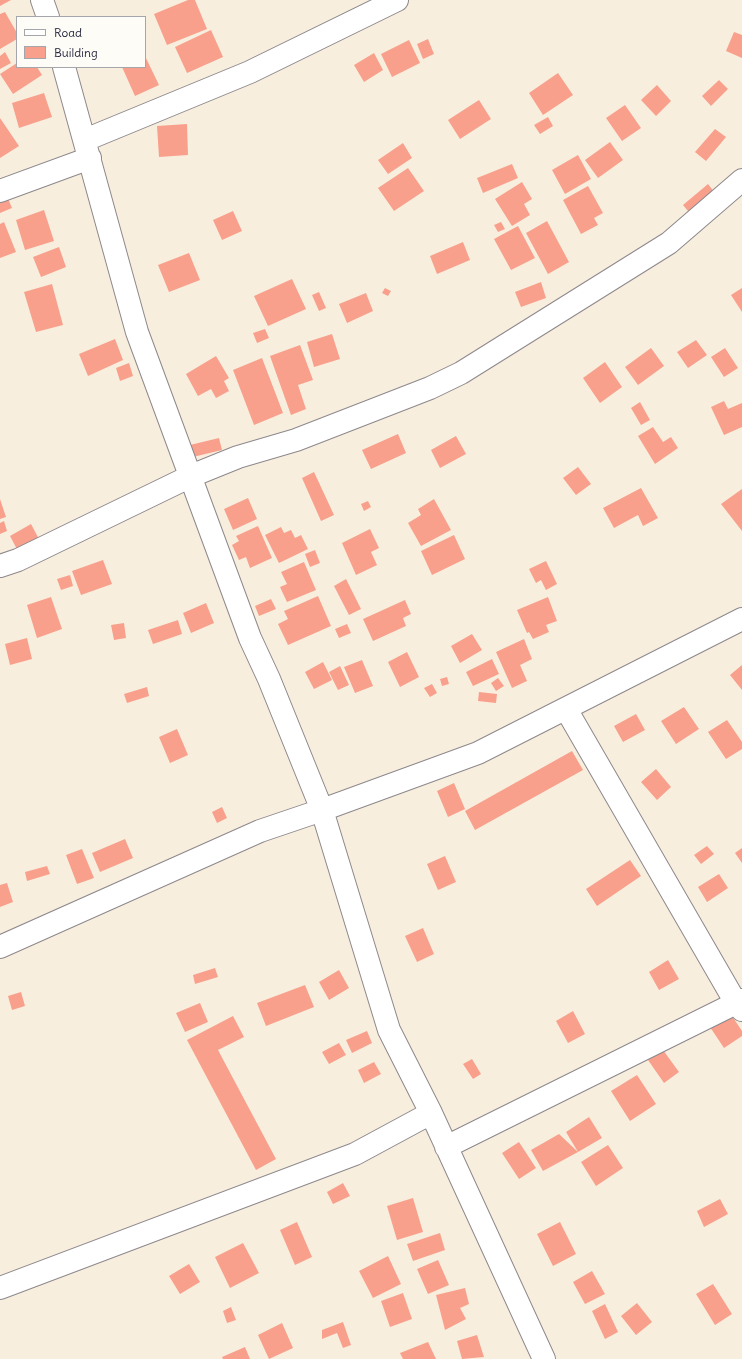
<!DOCTYPE html>
<html>
<head>
<meta charset="utf-8">
<style>
	body { margin:0 }
	#map { position:relative; width:742px; height:1359px; overflow:hidden; background:#f8eede; font-family:Delius,sans-serif }
	canvas { display:block }
	.legend { position:absolute; left:16px; top:16px; width:130px; height:52px; box-sizing:border-box; background:#fdfcf7; border:1px solid #a5a5ac; margin:0; padding:5px 7px; list-style:none; font-size:12px; color:#22223b }
	.legend li { display:flex; align-items:center; gap:8px; height:20px }
	.legend b { width:20px; border:1px solid #a5a5ac }
</style>
</head>
<body>
<div id="map">
<canvas width="742" height="1359"></canvas>
<ul class="legend">
<li><b style="height:5px;background:#fff"></b>Road</li>
<li><b style="height:11px;background:#f8a08c"></b>Building</li>
</ul>
</div>
<script>
const context = document.querySelector('canvas').getContext('2d');
context.lineJoin = 'round';
function paint(path, color) { context.fillStyle = color; context.fill(path, 'evenodd'); }
const toPath = rows => new Path2D(rows.map(r => 'M' + r).join(''));
function trace(path, color, width, dash) { context.strokeStyle = color; context.lineWidth = width; context.lineCap = dash ? 'butt' : 'round'; context.setLineDash(dash || []); context.stroke(path); }
const building = toPath([
	[0,0,11,0,0,6],
	[188,0,195,0,207,29,167,45,154,14],
	[5,12,17,33,17,39,0,49,0,14],
	[211,30,223,57,187,73,175,47],
	[734,32,742,35,742,58,726,51],
	[428,39,434,54,423,59,417,44],
	[409,40,420,63,392,77,381,54],
	[5,52,11,63,0,69,0,56],
	[374,53,383,70,364,82,354,65],
	[145,56,159,85,135,96,122,67,145,67],
	[17,63,17,67,37,67,42,75,13,94,0,74],
	[558,73,573,95,543,115,529,93],
	[719,80,728,89,711,106,702,96],
	[657,85,671,101,656,116,641,100],
	[44,93,52,117,19,128,12,103],
	[479,100,491,119,460,139,448,120],
	[625,105,641,128,622,141,606,118],
	[548,117,553,126,540,134,534,125],
	[0,118,19,146,0,158],
	[187,124,188,155,159,157,157,126],
	[715,129,726,137,706,161,695,152],
	[610,142,623,160,598,178,585,160],
	[403,143,412,158,388,174,378,160],
	[578,155,591,179,565,194,552,170],
	[512,164,518,178,483,193,477,178],
	[408,168,424,191,394,211,378,188],
	[522,182,532,199,524,204,530,215,512,226,495,199],
	[708,184,718,197,693,217,683,205],
	[588,186,603,213,594,218,598,225,581,234,563,200],
	[6,194,12,208,0,213,0,197],
	[44,210,54,241,25,250,16,220],
	[233,211,242,231,222,240,213,220],
	[547,221,569,262,548,274,526,233],
	[4,222,16,252,0,258,0,224],
	[501,222,505,229,498,232,494,225],
	[518,226,535,258,511,270,494,239],
	[463,242,470,260,437,274,430,256],
	[59,247,66,267,41,277,33,257],
	[189,253,200,280,169,292,158,265],
	[292,279,306,309,268,326,254,296],
	[541,282,546,298,521,307,515,292],
	[52,284,63,325,36,332,24,292],
	[385,288,391,291,388,296,382,293],
	[742,288,742,312,731,295],
	[319,292,326,308,319,311,312,295],
	[366,293,373,311,347,323,339,304],
	[265,329,269,338,257,343,253,333],
	[332,334,340,359,314,367,307,342],
	[115,339,123,360,88,376,79,354],
	[696,340,707,355,688,368,677,352],
	[300,345,313,380,298,385,306,409,291,415,270,356],
	[651,348,664,366,638,385,625,367],
	[725,348,738,368,724,377,711,357],
	[216,356,229,378,224,381,229,391,216,398,211,389,198,396,186,374],
	[262,358,283,413,254,425,233,370],
	[605,362,622,387,600,403,583,378],
	[129,363,133,376,120,381,116,368],
	[724,401,728,409,742,403,742,427,724,435,711,407],
	[640,402,650,420,641,425,631,408],
	[653,427,663,442,671,437,678,448,655,464,638,436],
	[398,434,406,453,371,469,362,450],
	[456,436,466,454,440,468,431,450],
	[219,438,222,450,193,457,190,445],
	[578,467,591,484,576,495,563,478],
	[314,472,334,515,321,521,302,478],
	[641,488,658,518,643,526,638,515,614,528,603,508],
	[742,489,742,531,721,504],
	[248,498,257,519,233,530,224,509],
	[0,499,6,517,0,519],
	[434,499,451,530,421,546,408,523,421,515,418,509],
	[368,501,371,507,364,511,361,504],
	[4,521,7,531,0,534,0,523],
	[31,524,40,541,19,553,10,536],
	[258,526,272,558,250,568,246,557,239,560,232,545,239,541,236,536],
	[281,527,284,533,291,530,295,538,301,535,308,549,279,563,265,535],
	[370,529,379,548,371,552,377,565,356,575,342,543],
	[454,535,465,559,432,575,421,551],
	[315,550,320,563,310,567,305,554],
	[103,560,112,584,81,595,72,571],
	[546,561,557,584,546,590,541,580,536,583,529,569],
	[304,562,316,590,287,602,280,587,287,584,281,572],
	[70,575,73,586,61,590,57,579],
	[346,579,361,609,349,615,334,586],
	[318,596,331,626,288,645,278,624,288,619,284,611],
	[51,597,62,629,37,638,27,605],
	[548,597,557,621,546,625,549,632,533,639,529,632,527,633,517,610],
	[271,599,276,609,259,616,255,606],
	[405,600,411,614,403,618,406,626,373,641,363,619],
	[206,603,214,623,191,633,183,613],
	[178,620,182,634,153,644,148,630],
	[124,623,126,638,114,640,111,625],
	[347,624,351,633,339,638,335,629],
	[472,634,482,650,460,663,451,646],
	[27,638,32,659,10,665,5,644],
	[524,639,532,659,520,665,527,681,512,688,496,652],
	[407,652,419,677,400,687,388,662],
	[492,659,499,674,473,686,466,672],
	[362,660,373,686,355,693,344,667],
	[323,662,332,680,314,689,305,672],
	[742,665,742,690,730,675],
	[340,666,349,685,338,690,329,672],
	[447,677,449,684,442,686,440,679],
	[498,678,504,686,496,691,491,683],
	[432,684,437,693,430,697,424,688],
	[147,687,149,696,127,703,124,694],
	[479,692,497,694,496,703,478,701],
	[684,707,699,729,676,744,661,721],
	[636,714,645,730,623,742,614,726],
	[727,720,742,742,742,749,726,759,708,732],
	[177,729,188,755,170,763,159,737],
	[572,751,583,770,475,830,465,811],
	[656,769,671,787,657,800,641,782],
	[454,783,465,809,448,817,437,791],
	[222,807,227,818,217,823,212,812],
	[125,839,133,858,100,872,92,853],
	[707,846,714,854,701,864,694,855],
	[742,848,742,863,735,853],
	[82,849,94,878,77,884,66,855],
	[445,856,456,882,438,890,427,864],
	[630,860,641,876,597,906,586,889],
	[47,866,50,874,27,881,25,872],
	[719,874,728,888,707,902,698,887],
	[7,883,13,902,0,907,0,885],
	[423,928,434,954,417,962,405,936],
	[668,960,679,979,659,990,649,972],
	[215,968,218,977,195,984,193,975],
	[339,970,349,988,329,1000,319,982],
	[305,985,314,1007,266,1026,257,1003],
	[21,992,25,1006,12,1010,8,996],
	[200,1003,208,1022,185,1032,176,1013],
	[573,1011,585,1034,568,1043,556,1021],
	[730,1013,742,1031,742,1036,724,1048,710,1027],
	[233,1016,244,1037,218,1050,276,1159,256,1170,187,1040],
	[367,1031,372,1043,352,1053,346,1040],
	[339,1043,346,1055,329,1064,322,1052],
	[663,1050,679,1072,664,1083,648,1060],
	[472,1059,481,1074,473,1079,463,1064],
	[374,1062,381,1074,364,1083,358,1070],
	[637,1075,656,1104,630,1121,611,1091],
	[589,1117,602,1138,578,1152,543,1171,531,1150,559,1134,578,1152,566,1132],
	[519,1142,536,1168,519,1179,502,1153],
	[608,1145,623,1168,596,1186,581,1162],
	[343,1183,350,1196,333,1204,327,1192],
	[413,1198,423,1232,397,1240,387,1206],
	[720,1199,728,1214,704,1227,697,1211],
	[297,1222,312,1257,295,1265,280,1230],
	[560,1222,576,1254,553,1266,537,1234],
	[440,1233,445,1250,413,1261,407,1244],
	[243,1243,259,1273,230,1288,215,1257],
	[388,1256,401,1284,373,1298,359,1271],
	[438,1260,449,1285,428,1294,417,1269],
	[189,1264,200,1282,180,1294,169,1276],
	[592,1271,605,1294,585,1304,573,1282],
	[713,1284,732,1314,715,1325,696,1294],
	[465,1288,469,1304,460,1308,466,1319,445,1330,436,1295],
	[403,1293,412,1319,390,1327,381,1301],
	[637,1303,652,1322,636,1335,621,1316],
	[605,1304,618,1332,605,1339,592,1311],
	[231,1307,236,1320,227,1323,223,1311],
	[343,1322,351,1345,343,1348,337,1333,322,1339,322,1330],
	[282,1323,293,1348,269,1359,258,1335],
	[477,1335,484,1357,462,1359,457,1341],
	[428,1342,436,1359,403,1359,400,1353],
	[245,1347,250,1359,223,1359,222,1357]
]);
const street = toPath([
	[42,0,48,17],
	[64,67,137,332,250,638,269,679,322,810,389,1030,431,1113,544,1359],
	[85,140,250,72,397,0],
	[0,191,90,158],
	[0,566,18,560,191,476,238,457,296,440,430,388,461,373,669,243,742,180],
	[566,709,736,1003,742,1010],
	[0,947,260,831,322,810,478,753,742,619],
	[446,1147,742,1000],
	[0,1288,355,1154,431,1113]
]);
paint(building, '#f8a08c');
trace(street, '#8d888c', 24);
trace(street, '#fff', 22);
</script>
</body>
</html>
